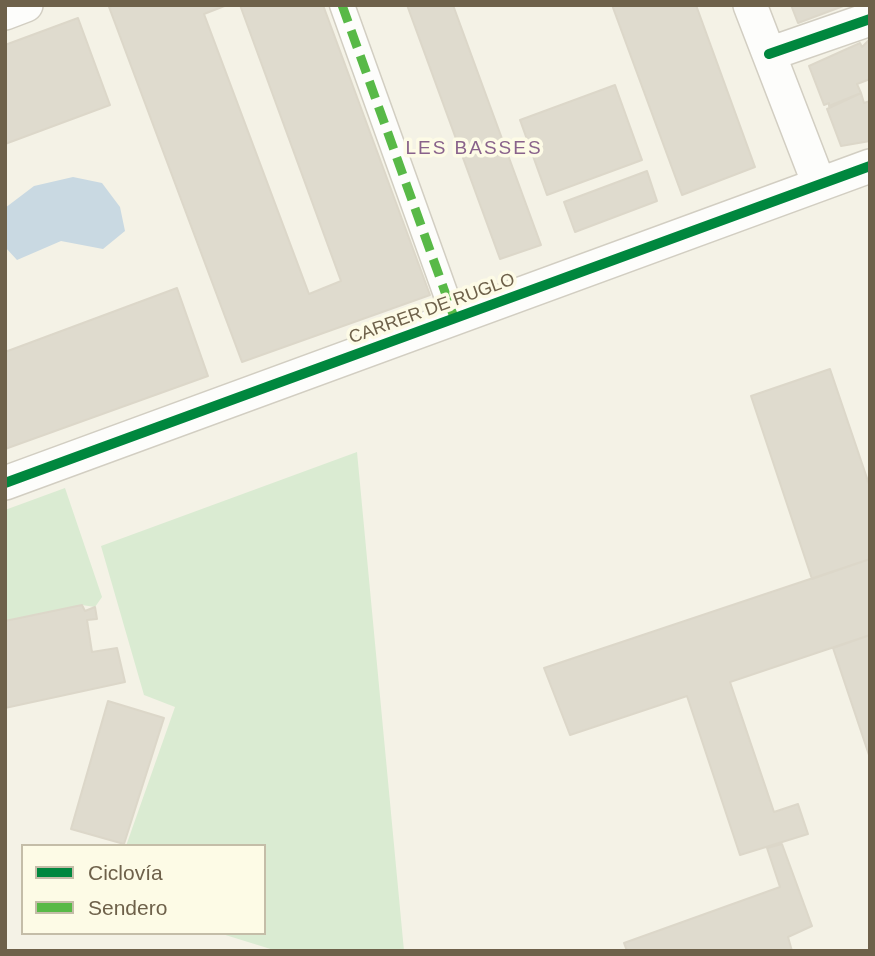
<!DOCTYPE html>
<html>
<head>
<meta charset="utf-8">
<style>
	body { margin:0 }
	#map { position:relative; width:875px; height:956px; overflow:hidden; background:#f4f2e6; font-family:Helvetica,sans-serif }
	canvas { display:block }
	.frame { position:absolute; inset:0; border:7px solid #6e614a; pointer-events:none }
	.legend { position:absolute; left:21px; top:844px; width:245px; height:91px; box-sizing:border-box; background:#fdfbe6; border:2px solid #c4bda8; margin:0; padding:9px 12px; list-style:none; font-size:21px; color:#6e614a }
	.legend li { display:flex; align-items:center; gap:14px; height:35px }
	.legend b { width:35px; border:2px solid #c4bda8 }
</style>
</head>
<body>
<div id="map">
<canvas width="875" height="956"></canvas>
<div class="frame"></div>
<ul class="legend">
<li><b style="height:9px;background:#00873e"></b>Ciclovía</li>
<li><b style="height:9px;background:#58b947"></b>Sendero</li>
</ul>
</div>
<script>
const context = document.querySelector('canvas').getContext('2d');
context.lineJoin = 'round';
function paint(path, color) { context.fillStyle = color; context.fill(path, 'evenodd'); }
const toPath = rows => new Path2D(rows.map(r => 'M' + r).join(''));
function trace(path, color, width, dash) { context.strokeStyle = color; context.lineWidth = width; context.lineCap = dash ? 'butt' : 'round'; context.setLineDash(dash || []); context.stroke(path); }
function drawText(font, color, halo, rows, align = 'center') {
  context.font = font + ' Helvetica,sans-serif'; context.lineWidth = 7; context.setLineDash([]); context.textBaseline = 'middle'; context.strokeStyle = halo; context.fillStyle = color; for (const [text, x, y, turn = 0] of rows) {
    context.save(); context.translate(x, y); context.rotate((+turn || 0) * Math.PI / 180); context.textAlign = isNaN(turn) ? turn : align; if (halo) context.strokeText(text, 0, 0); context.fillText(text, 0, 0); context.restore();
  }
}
const green = toPath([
	[357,452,404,951,277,951,219,933,264,933,264,846,126,846,175,707,144,695,101,546],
	[65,488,102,597,95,607,82,605,5,621,5,510]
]);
const water = toPath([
	[73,177,102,183,120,207,125,231,103,249,61,241,17,260,5,247,5,208,34,186]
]);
const building = toPath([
	[114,5,227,5,204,14,309,294,341,281,240,5,323,5,430,295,242,362,109,7,114,5],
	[407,5,453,5,541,245,500,259,407,5],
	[612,5,696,5,755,167,682,195,612,5],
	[791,5,846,5,798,23,791,5],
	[78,18,110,105,5,144,5,45,78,18],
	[870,39,870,79,857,84,861,93,829,106,829,103,824,105,809,66,860,43,862,47,870,39],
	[615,85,642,160,547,195,520,120,615,85],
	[861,93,864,103,870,101,870,141,841,146,827,109,861,93],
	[647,171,657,201,575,232,564,202,647,171],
	[177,288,208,376,5,449,5,352,177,288],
	[830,369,870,487,870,559,812,579,751,396,830,369],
	[870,559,870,635,730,682,774,812,798,804,808,834,740,855,687,696,570,735,544,668,870,559],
	[82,605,85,611,95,607,97,619,87,620,92,652,117,648,125,682,5,708,5,621,82,605],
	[870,635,870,758,833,648,870,635],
	[108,701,164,718,124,844,71,829,108,701],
	[782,844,812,926,788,937,792,951,627,951,624,943,780,887,767,848,782,844]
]);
const pedestrian = toPath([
	[342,5,455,320]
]);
const minor = toPath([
	[750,5,819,184],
	[5,13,26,5],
	[769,54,870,19],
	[5,483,870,166]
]);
const quiet = toPath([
	[342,5,455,320]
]);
const cycleway = toPath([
	[769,54,870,19],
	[5,483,870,166]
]);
const streetNames = [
	["CARRER DE RUGLO",432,309,-20]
];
const neighbourhoodNames = [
	["LES BASSES",474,149]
];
paint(green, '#daebd2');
paint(water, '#c9d9e2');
paint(building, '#dfdbce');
trace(building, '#dcd7c9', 2);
trace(pedestrian, '#d2cec2', 27);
trace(minor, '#d2cec2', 36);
trace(pedestrian, '#fdfdfb', 24);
trace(minor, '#fdfdfb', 33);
trace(quiet, '#58b947', 9, [18, 9]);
trace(cycleway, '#00873e', 10);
drawText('18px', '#6e614a', '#fdfbe6', streetNames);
context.letterSpacing = '2px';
drawText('19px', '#89628b', '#fdfbe6', neighbourhoodNames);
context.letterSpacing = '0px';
</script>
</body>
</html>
